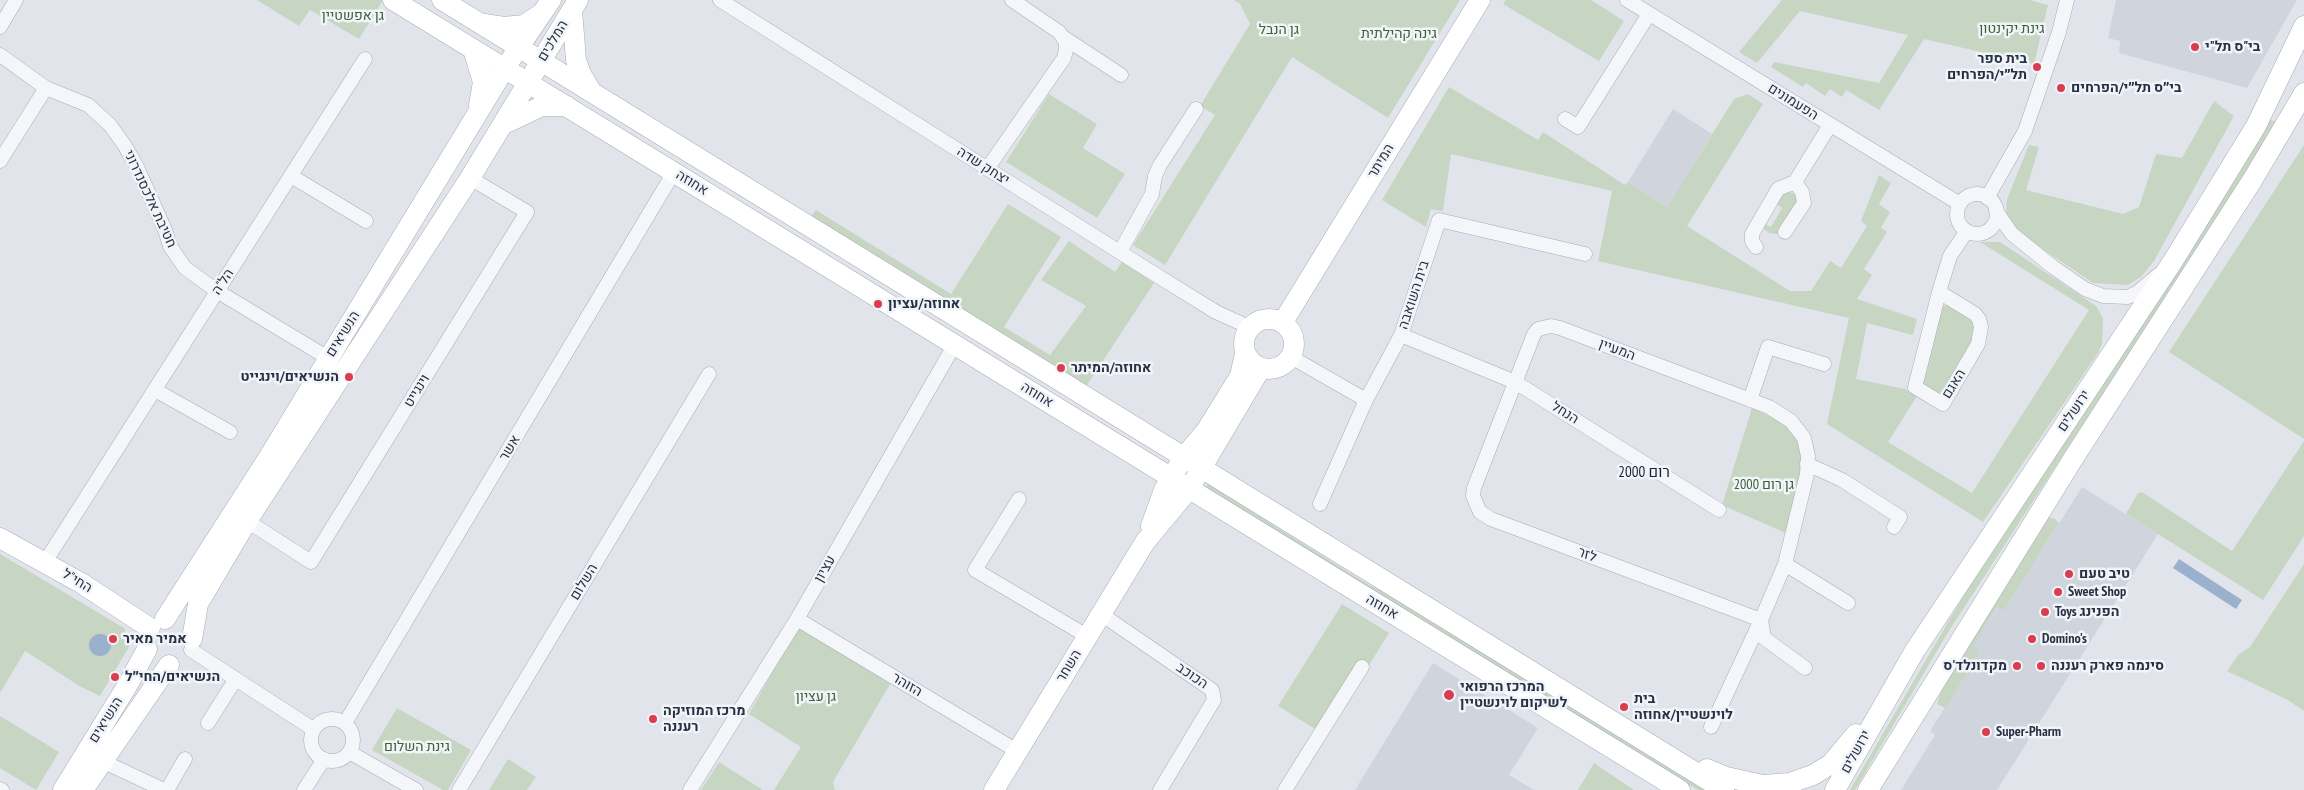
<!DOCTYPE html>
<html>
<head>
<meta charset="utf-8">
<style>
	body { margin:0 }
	canvas { display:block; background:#e1e5eb }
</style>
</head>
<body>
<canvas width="2304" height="790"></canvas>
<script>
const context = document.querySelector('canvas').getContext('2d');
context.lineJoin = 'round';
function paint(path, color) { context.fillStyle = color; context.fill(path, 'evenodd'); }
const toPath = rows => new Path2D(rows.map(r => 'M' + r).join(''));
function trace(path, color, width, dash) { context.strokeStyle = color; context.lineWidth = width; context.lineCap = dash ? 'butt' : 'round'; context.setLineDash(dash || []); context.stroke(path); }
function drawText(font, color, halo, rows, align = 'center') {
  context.font = font + ' "PT Sans Narrow",Heebo,sans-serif'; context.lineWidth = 5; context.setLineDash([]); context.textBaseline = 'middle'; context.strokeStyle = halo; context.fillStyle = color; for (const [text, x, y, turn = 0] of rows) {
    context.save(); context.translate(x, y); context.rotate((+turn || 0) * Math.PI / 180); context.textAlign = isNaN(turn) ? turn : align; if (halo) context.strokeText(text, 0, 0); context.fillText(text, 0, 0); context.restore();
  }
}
const built = toPath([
	[2116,0,2297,0,2247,88,2119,53,2120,41,2108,38],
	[1673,109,1712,134,1667,207,1628,182],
	[2082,487,2158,534,1997,790,1901,790,1935,735,1930,731,1980,652,1972,647,1998,607,2004,611],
	[1433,663,1538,728,1509,775,1534,790,1355,790]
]);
const green = toPath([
	[257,0,383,0,359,39,310,10,299,26],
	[1234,0,1460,0,1388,118,1292,57,1165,265,1133,245,1215,115,1200,106,1250,24,1240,4],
	[1506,0,1591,0,1624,21,1599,61,1503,4],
	[1782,0,2030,0,2048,5,2034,64,1924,39,1879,110,1846,90,1842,97,1830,89,1825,96,1806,83,1803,87,1771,67,1774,62,1879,83,1908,35,1800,11,1757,63,1739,52],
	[1449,87,1538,140,1543,132,1625,185,1628,182,1667,207,1734,99,1748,94,1763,104,1687,226,1790,291,1811,291,1830,261,1841,268,1867,226,1861,221,1879,175,1891,183,1879,204,1890,212,1881,228,1887,232,1864,269,1872,275,1857,299,1917,319,1913,335,1867,323,1856,379,1905,389,1917,396,1888,442,1972,493,2089,310,1980,242,2000,242,2096,306,2103,318,2102,344,2098,353,1983,522,1827,424,1849,318,1598,261,1612,191,1451,154,1443,211,1431,209,1426,227,1382,200],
	[1049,94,1097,124,1083,148,1125,174,1097,218,1006,162],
	[2214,101,2234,116,2154,261,2141,277,2128,285,2093,283,2017,232,2008,223,2006,214,2007,199,2029,145,2039,147,2026,190,2123,214,2139,207,2156,154,2182,158],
	[2269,119,2278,123,1947,634,1855,790,1850,790,1975,576],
	[2304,145,2304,439,2169,352],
	[1786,191,1795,194,1798,200,1780,231,1777,234,1769,233,1762,227,1763,223,1771,227,1782,208,1776,203],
	[1008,204,1061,237,1004,327,1050,355,1086,306,1041,280,1069,241,1115,272,1122,262,1154,283,1085,388,811,217,816,210,951,294],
	[1943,306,1948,306,1971,320,1975,326,1976,338,1944,391,1940,393,1933,392,1923,385,1923,374,1940,308],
	[1752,408,1786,424,1801,441,1802,474,1788,534,1722,505],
	[2304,441,2304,536,2263,600,2126,514,2138,493,2142,492,2232,551],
	[1208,484,1369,585,1413,605,1715,790,1698,790,1531,690,1204,490],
	[2049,517,2055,519,2059,523,2004,611,1997,607,1973,647,1980,652,1945,708,1937,704,1943,684,1957,653],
	[0,554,124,628,130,645,100,696,81,687,25,651,0,693],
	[2304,564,2304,711,2288,700,2227,671,2239,654,2250,647],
	[1342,604,1389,633,1325,735,1278,706],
	[798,626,890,684,833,782,835,790,774,790,801,747,749,714],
	[397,708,471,750,448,790,443,790,372,750],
	[0,716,59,752,36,790,0,768],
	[508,759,536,777,527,790,489,790],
	[719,762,763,790,701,790],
	[1594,763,1634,790,1578,790]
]);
const water = toPath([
	[2179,559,2242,600,2236,609,2173,568],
	'89 645a11 11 0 1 1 22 0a11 11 0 1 1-22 0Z'
]);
const street = toPath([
	[720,0,1145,268,1216,312,1249,327],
	[1627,0,1960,204],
	[0,27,16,0],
	[1063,37,1121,75],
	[0,55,46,88,88,105,110,125,125,146,137,167,165,230,170,246,185,268,217,291,328,358],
	[1565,119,1578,127,1649,14],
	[0,161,46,88],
	[987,169,1064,58,1066,50,1066,42,1059,32,1012,0],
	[291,176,366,221],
	'1957 214a20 20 0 1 1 40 0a20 20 0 1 1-40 0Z',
	[1987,198,2025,131,2059,32,2067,0],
	[1996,211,2012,234,2053,267,2085,289,2103,296,2128,297,2138,292,2158,275],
	[1785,232,1804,203,1802,192,1795,182],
	[1756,247,1752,241,1752,234,1778,189,1795,182,1830,125],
	[1120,252,1152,194,1155,176,1160,165,1196,109],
	[1939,292,1975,314,1979,319,1981,327,1978,344,1943,404,1915,387,1930,328,1939,292,1950,256,1967,231],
	[1401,335,1515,382,1719,510],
	[1291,357,1366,400],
	[155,390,230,432],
	[1750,400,1768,347,1824,364],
	[1807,464,1842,480,1900,517,1894,527],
	[1019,499,975,570,1087,636],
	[1320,504,1366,400,1401,335,1439,220,1585,254],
	[247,521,311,562,527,212,470,178],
	[45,562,365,59],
	[1785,564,1848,603],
	[1101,614,1212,690,1214,700,1160,790],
	[797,619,1017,751],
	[1761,620,1764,638,1805,668],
	[191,650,313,729],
	'311 740a21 21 0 1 1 42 0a21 21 0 1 1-42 0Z',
	[208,723,235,680],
	[345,723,674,172],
	[1711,727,1761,620,1785,564,1807,474,1808,456,1804,438,1791,421,1769,407,1560,328,1551,326,1538,329,1534,334,1474,488,1473,496,1480,512,1491,519,1761,620],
	[349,752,416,790],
	[102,761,164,790],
	[0,789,2,790],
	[167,790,185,759],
	[304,790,324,759],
	[459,790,709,374],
	[690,790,797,619,955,344],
	[1285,790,1362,667]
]);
const secondary = toPath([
	[393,0,1680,790],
	[442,0,1724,790],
	[572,10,576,60,581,74,591,91],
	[484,24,504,27,524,25,541,14],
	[473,49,483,82,479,105],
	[502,125,542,106,567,106],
	'1244 344a25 25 0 1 1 50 0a25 25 0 1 1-50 0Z',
	[1283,322,1480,0],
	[1151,526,1164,490,1184,457,1206,431,1240,376,1245,354],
	[0,538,81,583,150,628],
	[165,619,267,460,505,68,551,0],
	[192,639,198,604,247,521,470,178,578,0],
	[1707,769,1726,777,1763,785,1790,783,1813,775,1831,764,1856,734],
	[63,790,127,686,147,649],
	[83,790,169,665],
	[994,790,1145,542,1189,489,1261,368],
	[1835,790,1914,652,2173,261,2256,126,2304,26],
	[1868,790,2073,459,2253,179,2304,93]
]);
const markers = [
	[2195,47,5,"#d93d4f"],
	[2037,67,5,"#d93d4f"],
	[2061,88,5,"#d93d4f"],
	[878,304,5,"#d93d4f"],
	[1061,368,5,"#d93d4f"],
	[349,377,5,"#d93d4f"],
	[2069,574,5,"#d93d4f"],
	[2058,592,5,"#d93d4f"],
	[2045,612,5,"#d93d4f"],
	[113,639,5,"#d93d4f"],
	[2032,639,5,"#d93d4f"],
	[2017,666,5,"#d93d4f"],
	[2041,666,5,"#d93d4f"],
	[115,677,5,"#d93d4f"],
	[1449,695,6,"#d93d4f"],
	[1624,707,5,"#d93d4f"],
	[653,719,5,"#d93d4f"],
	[1986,732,5,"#d93d4f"]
];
const parkNames = [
	["גן אפשטיין",353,16],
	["גינת יקינטון",2012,29],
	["גן הנבל",1279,30],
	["גינה קהילתית",1399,34],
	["גן רום 2000",1764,485],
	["גן עציון",816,697],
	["גינת השלום",417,747]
];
const streetNames = [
	["המלכים",553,41,-59],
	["הפעמונים",1793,102,32],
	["המיתר",1381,161,-59],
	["יצחק שדה",983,166,32],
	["אחוזה",692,183,32],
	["חטיבת אלכסנדרוני",150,199,65],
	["הל\"ה",223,282,-57],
	["בית השואבה",1414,295,-72],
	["הנשיאים",343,334,-58],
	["המעיין",1617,350,21],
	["האגם",1954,384,-58],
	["וינגייט",417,391,-58],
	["אחוזה",1037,395,32],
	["ירושלים",2074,411,-56],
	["הנחל",1565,413,32],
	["אשר",510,448,-59],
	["לזר",1587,555,21],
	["עציון",825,569,-60],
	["החי\"ל",77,581,31],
	["השלום",584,582,-59],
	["אחוזה",1382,607,31],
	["השחר",1069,666,-59],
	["הכוכב",1192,676,34],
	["הזוהר",907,685,31],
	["הנשיאים",106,720,-58],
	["ירושלים",1856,752,-61]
];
const poiNames = [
	["בי\"ס תל\"י",2205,47],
	["בית ספר",2027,59,"right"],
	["תל״י/הפרחים",2027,75,"right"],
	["בי״ס תל״י/הפרחים",2071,88],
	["אחוזה/עציון",888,304],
	["אחוזה/המיתר",1071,368],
	["הנשיאים/וינגייט",339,377,"right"],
	["טיב טעם",2079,574],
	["Sweet Shop",2068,592],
	["Toys הפנינג",2055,612],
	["אמיר מאיר",123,639],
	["Domino's",2042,639],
	["מקדונלד'ס",2007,666,"right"],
	["סינמה פארק רעננה",2051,666],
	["הנשיאים/החי״ל",125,677],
	["המרכז הרפואי",1460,687],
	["לשיקום לוינשטיין",1460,703],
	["בית",1634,699],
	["לוינשטיין/אחוזה",1634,715],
	["מרכז המוזיקה",663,711],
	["רעננה",663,727],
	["Super-Pharm",1996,732]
];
const neighbourhoodNames = [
	["רום 2000",1644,473]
];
paint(built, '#cfd4dd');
paint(green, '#c6d6c2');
paint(water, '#9ab1ce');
trace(street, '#a6abb6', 15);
trace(secondary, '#a6abb6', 21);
trace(street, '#f4f6f9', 14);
trace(secondary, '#fff', 20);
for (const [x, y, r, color] of markers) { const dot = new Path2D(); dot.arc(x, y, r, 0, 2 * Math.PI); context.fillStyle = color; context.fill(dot); trace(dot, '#f1f4f8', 2); }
drawText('14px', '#3b6134', '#f1f4f8', parkNames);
drawText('14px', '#283144', '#f1f4f8', streetNames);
drawText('bold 14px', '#283144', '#f1f4f8', poiNames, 'left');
drawText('15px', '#1a2235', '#f1f4f8', neighbourhoodNames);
</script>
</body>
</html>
